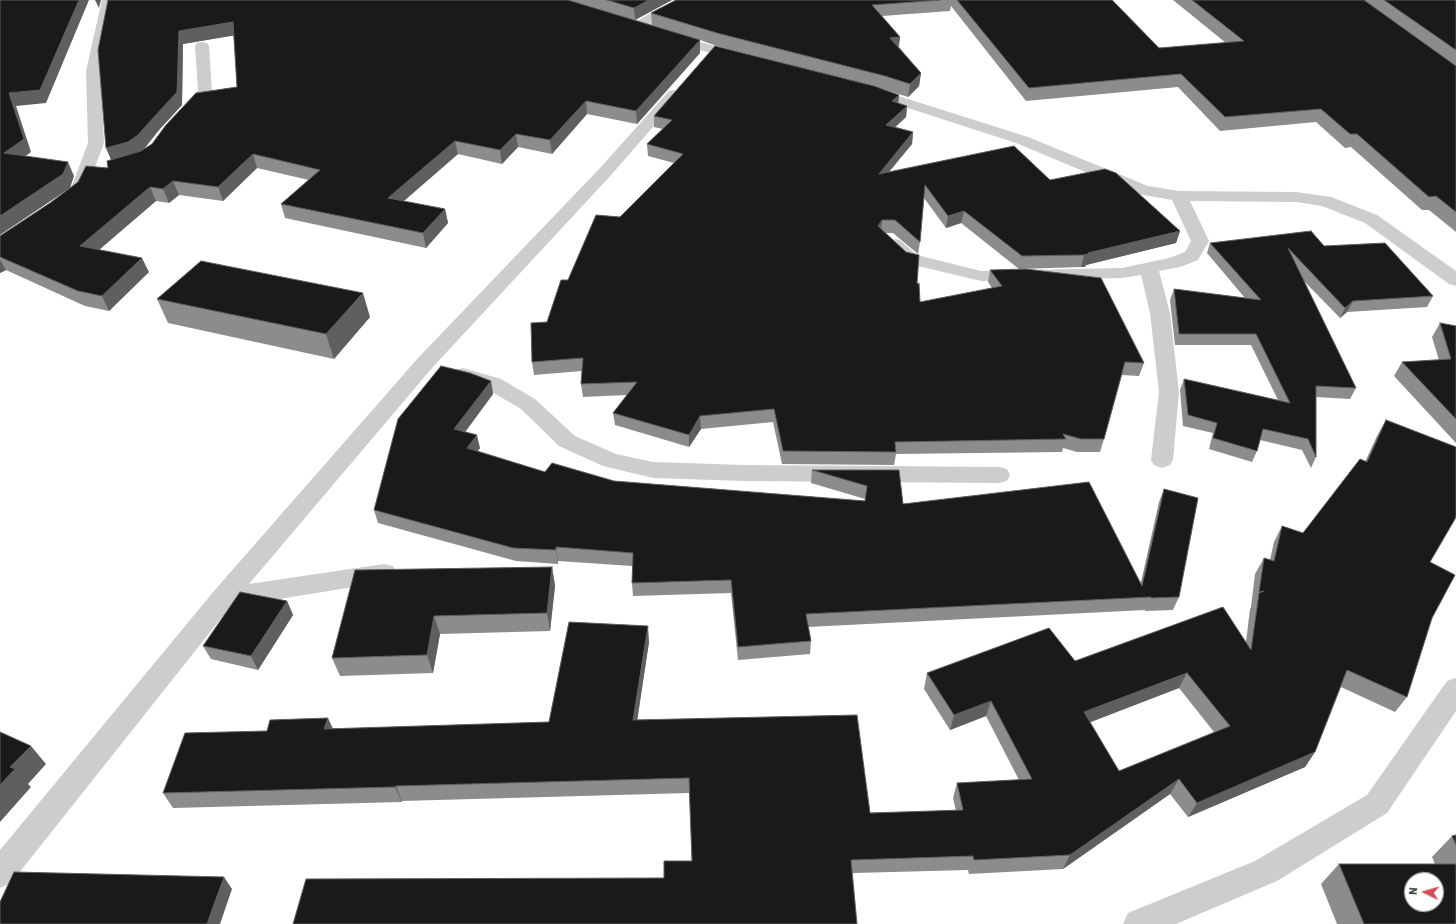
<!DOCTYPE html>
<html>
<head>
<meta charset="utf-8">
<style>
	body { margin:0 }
	#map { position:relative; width:1456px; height:924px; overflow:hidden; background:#fff; font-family:Barlow,sans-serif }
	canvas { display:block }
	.north { position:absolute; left:1404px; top:872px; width:40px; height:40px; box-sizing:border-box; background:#fff; border:1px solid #adadad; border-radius:50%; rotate:275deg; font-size:11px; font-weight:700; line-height:16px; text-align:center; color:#333 }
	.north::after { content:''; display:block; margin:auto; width:14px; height:18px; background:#d14e55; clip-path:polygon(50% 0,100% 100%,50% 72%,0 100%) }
</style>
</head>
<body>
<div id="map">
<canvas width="1456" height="924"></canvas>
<div class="north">N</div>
</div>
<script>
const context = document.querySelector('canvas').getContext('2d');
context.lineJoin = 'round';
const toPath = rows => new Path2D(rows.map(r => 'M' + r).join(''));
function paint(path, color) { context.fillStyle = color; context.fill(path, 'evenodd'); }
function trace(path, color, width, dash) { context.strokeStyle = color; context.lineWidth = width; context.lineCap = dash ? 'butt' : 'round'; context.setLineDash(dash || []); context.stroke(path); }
const minor = toPath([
	[102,0,114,0,100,71,104,143,86,191,81,197,75,198,69,197,67,193,71,188,88,143,86,71,102,0],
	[675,0,691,0,690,3,641,30,631,30,629,27,631,24,675,0],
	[671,34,745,54,747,57,745,60,740,61,666,41,664,38,666,35,671,34],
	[202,42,207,43,209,46,212,92,191,116,186,118,181,116,178,113,198,91,195,46,197,43,202,42],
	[870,87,1028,137,1148,186,1179,191,1296,192,1331,197,1377,215,1456,271,1456,286,1449,284,1365,223,1322,206,1296,202,1190,201,1209,241,1198,260,1180,267,1159,271,1170,313,1179,392,1173,460,1170,465,1162,468,1154,465,1151,460,1159,392,1150,313,1141,275,1122,278,981,281,905,263,885,244,888,240,894,239,900,240,917,255,981,271,1122,268,1169,258,1185,252,1191,241,1172,200,1138,194,1016,143,865,94,863,91,865,88,870,87],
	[674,90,679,91,681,94,679,97,612,174,432,368,249,584,384,564,393,566,396,573,393,580,384,582,230,607,11,883,0,888,0,850,214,591,418,358,600,168,669,91,674,90],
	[463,368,501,379,535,399,575,436,616,454,653,462,744,465,999,467,1007,469,1010,475,1007,481,999,483,744,481,653,478,603,466,559,446,521,409,487,389,456,380,453,375,456,370,463,368],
	[1456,678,1456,711,1387,813,1277,881,1176,924,1123,924,1128,913,1255,861,1367,795,1447,681,1456,678]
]);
const wall = toPath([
	[108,0,672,0,635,20,652,25,651,13,676,0,1112,0,1159,48,1226,43,1173,0,1456,0,1456,232,1429,210,1422,210,1351,147,1345,148,1316,122,1220,131,1178,87,1026,101,951,6,950,11,882,16,900,37,899,47,921,73,919,86,908,97,883,89,717,46,700,40,700,53,637,124,587,114,552,154,518,147,502,164,458,154,404,201,445,209,448,223,426,248,285,218,281,204,309,180,257,168,223,201,179,195,169,203,156,201,99,250,149,272,109,311,85,306,6,270,0,273,0,236,108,168,111,159,106,148],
	[234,35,237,87,144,149,159,130,182,105,183,44],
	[899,95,898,103,907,106,906,117,895,127,913,132,912,144,889,172,1050,180,1180,231,1176,243,1086,265,1085,267,1081,267,1019,269,961,223,946,228,924,198,920,242,918,254,893,233,885,233,917,284,920,302,992,288,988,282,990,270,1144,363,1139,376,1122,375,1104,439,1100,452,1077,452,1063,448,1062,452,896,454,894,465,782,464,773,422,701,429,689,447,615,425,613,413,627,395,583,397,581,384,582,371,534,375,532,362,547,322,568,280,620,217,674,163,648,156,647,144,663,129,654,127,654,116],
	[1210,243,1324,246,1433,296,1427,307,1347,312,1340,318,1303,280,1356,388,1350,399,1316,397,1316,457,1311,468,1302,450,1260,440,1257,451,1252,462,1209,449,1213,433,1183,426,1180,390,1184,379,1278,400,1251,345,1175,345,1170,300,1174,289,1245,298,1207,253],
	[157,299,370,317,334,359,168,323],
	[1440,323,1456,326,1456,443,1394,376,1402,362,1439,360,1432,337],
	[491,381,493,394,465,432,480,448,478,451,545,472,614,481,865,501,865,499,811,483,812,470,899,470,903,504,1141,582,1159,502,1164,489,1179,597,1173,610,1145,611,1145,610,808,627,811,641,810,654,738,660,731,593,633,596,632,583,632,566,558,561,558,564,516,561,378,523,374,510],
	[1386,420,1430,562,1432,618,1407,697,1395,712,1341,687,1315,752,1305,767,1188,817,1170,794,1063,869,969,874,968,870,664,878,692,861,689,793,402,801,402,802,173,808,163,793,333,729,549,722,649,642,637,720,870,813,956,811,953,798,957,783,1019,780,986,716,950,730,924,689,927,673,1075,661,1246,642,1250,609,1251,607,1255,574,1264,558,1270,560,1274,542,1282,526,1303,533,1365,462,1377,436],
	[1179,688,1214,732,1119,771,1090,722],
	[552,567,555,586,550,631,440,634,433,673,340,676,332,658],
	[287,601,293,615,258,670,211,659,203,646],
	[1456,835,1456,924,1337,924,1321,884,1339,864,1435,864,1432,857,1452,836]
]);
const shadedWall = toPath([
	[79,0,89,0,46,103,16,106,31,152,11,167,4,153,9,93],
	[95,0,101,0,99,8],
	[649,0,672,0,635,20,634,8],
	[233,22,237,35,183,44,182,105,159,130,144,149,133,156,112,162,106,148,179,31],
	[900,37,898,49,890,38],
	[700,40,700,53,637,124,636,111],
	[921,73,919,86,908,97,910,84],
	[899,95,898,106,892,101],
	[586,101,587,114,552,154,550,140],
	[907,106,906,117,885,137,886,125],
	[913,132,912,144,878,185,879,174],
	[516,134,518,147,502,164,500,150],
	[455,141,458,154,391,212,388,198],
	[253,154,257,168,223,201,218,187],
	[68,162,74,176,70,188,0,235,0,216],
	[173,181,179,195,169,203,163,189],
	[150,187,156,201,87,260,80,246],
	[445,209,448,223,426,248,423,233],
	[964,211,961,223,946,228,948,216],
	[882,220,881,233,878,226],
	[1180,231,1176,243,1086,265,1085,267,1081,267,1084,255,1088,253],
	[142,258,149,272,109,311,102,296],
	[0,260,6,270,0,273],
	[363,293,370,317,334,359,326,334],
	[1353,301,1347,312,1340,318,1345,308],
	[491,381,493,394,457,443,454,429],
	[700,416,701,429,689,447,689,435],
	[477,435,480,448,470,461,467,448],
	[556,547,558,561,558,564,556,550],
	[552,567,555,586,550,631,547,613],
	[287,601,293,615,258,670,251,656],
	[434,616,440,634,433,673,427,655],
	[648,626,649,642,635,735,633,720],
	[1187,673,1179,688,1078,727,1084,712],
	[991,701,986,716,950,730,954,715],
	[328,718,335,733,324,729],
	[31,746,46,764,28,784,31,787,0,822,0,785,10,767],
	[1315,752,1305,767,1188,817,1197,803],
	[1179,779,1170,794,1063,869,1070,855],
	[396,786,402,801,402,802,395,787],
	[224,877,232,889,220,924,207,924]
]);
const building = toPath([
	[0,0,79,0,40,90,9,93,24,139,4,153,68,162,63,174,0,216,0,0],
	[108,0,568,0,700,40,636,111,586,101,550,140,516,134,500,150,455,141,388,198,445,209,423,233,281,204,320,170,253,154,218,187,173,181,163,189,150,187,80,246,142,258,102,296,78,291,0,257,0,236,50,203,78,182,86,166,108,168,107,161,141,151,152,144,166,125,196,93,237,87,233,22,179,31,177,92,154,117,138,135,128,142,106,148,98,50,108,0],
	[607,0,649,0,634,8,607,0],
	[676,0,941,0,872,5,900,37,890,38,921,73,910,84,885,76,717,33,651,13,676,0],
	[957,0,1112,0,1159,48,1244,41,1192,0,1364,0,1456,66,1456,212,1436,196,1429,197,1357,134,1350,134,1321,109,1225,117,1181,74,1029,88,957,0],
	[1384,0,1456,0,1456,50,1384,0],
	[715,46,874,86,899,95,892,101,907,106,886,125,913,132,879,174,1014,146,1050,180,1105,169,1116,173,1180,231,1088,253,1088,254,1084,255,1022,256,964,211,948,216,925,185,920,242,895,220,882,220,878,226,906,252,919,255,917,284,919,283,920,302,1002,286,990,270,1026,269,1101,278,1144,363,1125,362,1104,439,1081,439,1063,434,1066,439,895,442,896,452,783,451,774,409,700,416,689,435,613,413,637,382,581,384,583,358,532,362,531,323,547,322,561,280,568,280,596,215,620,217,683,154,647,144,672,120,654,116,715,46],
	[1311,231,1324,246,1385,243,1433,296,1353,301,1345,308,1288,248,1356,388,1316,386,1316,457,1308,439,1263,429,1257,451,1213,438,1217,423,1188,415,1184,379,1290,403,1256,334,1179,334,1174,289,1261,300,1210,243,1311,231],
	[201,261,363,293,326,334,157,299,201,261],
	[1440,323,1456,326,1456,419,1402,362,1451,359,1440,323],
	[441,366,470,373,491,381,454,429,477,435,467,448,545,472,552,463,614,481,865,501,867,486,812,470,899,470,903,504,1089,482,1142,586,1164,489,1198,498,1179,597,1151,598,1151,597,806,614,811,641,738,647,731,580,632,583,633,553,556,547,556,550,513,548,374,510,398,419,441,366],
	[1386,420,1456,447,1456,516,1455,519,1430,562,1455,575,1432,618,1407,697,1347,670,1315,752,1197,803,1179,779,1070,855,974,860,973,856,851,860,857,924,293,924,306,879,664,878,664,861,692,861,689,778,396,786,395,787,163,793,185,733,267,731,270,720,328,718,324,729,549,722,569,622,648,626,633,720,857,715,870,813,963,810,957,783,1032,779,991,701,954,715,927,673,1049,628,1075,661,1223,607,1251,650,1259,593,1264,591,1259,592,1264,558,1274,561,1282,526,1303,533,1360,459,1367,462,1386,420],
	[1187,673,1230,726,1119,771,1084,712,1187,673],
	[552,567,547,613,434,616,427,655,332,658,355,570,552,567],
	[240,592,287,601,251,656,203,646,240,592],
	[0,732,31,746,10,767,15,769,0,785,0,732],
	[1456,835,1456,845,1452,836,1456,835],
	[1339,864,1456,864,1456,924,1364,924,1339,864],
	[1412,880,1436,880,1436,904,1412,904,1412,880],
	[14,872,224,877,207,924,0,924,0,902,14,872]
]);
paint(minor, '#cdcdcd');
paint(wall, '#8c8c8c');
paint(shadedWall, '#5f5f5f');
paint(building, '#1a1a1a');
trace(building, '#5f5f5f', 1);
</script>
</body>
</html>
